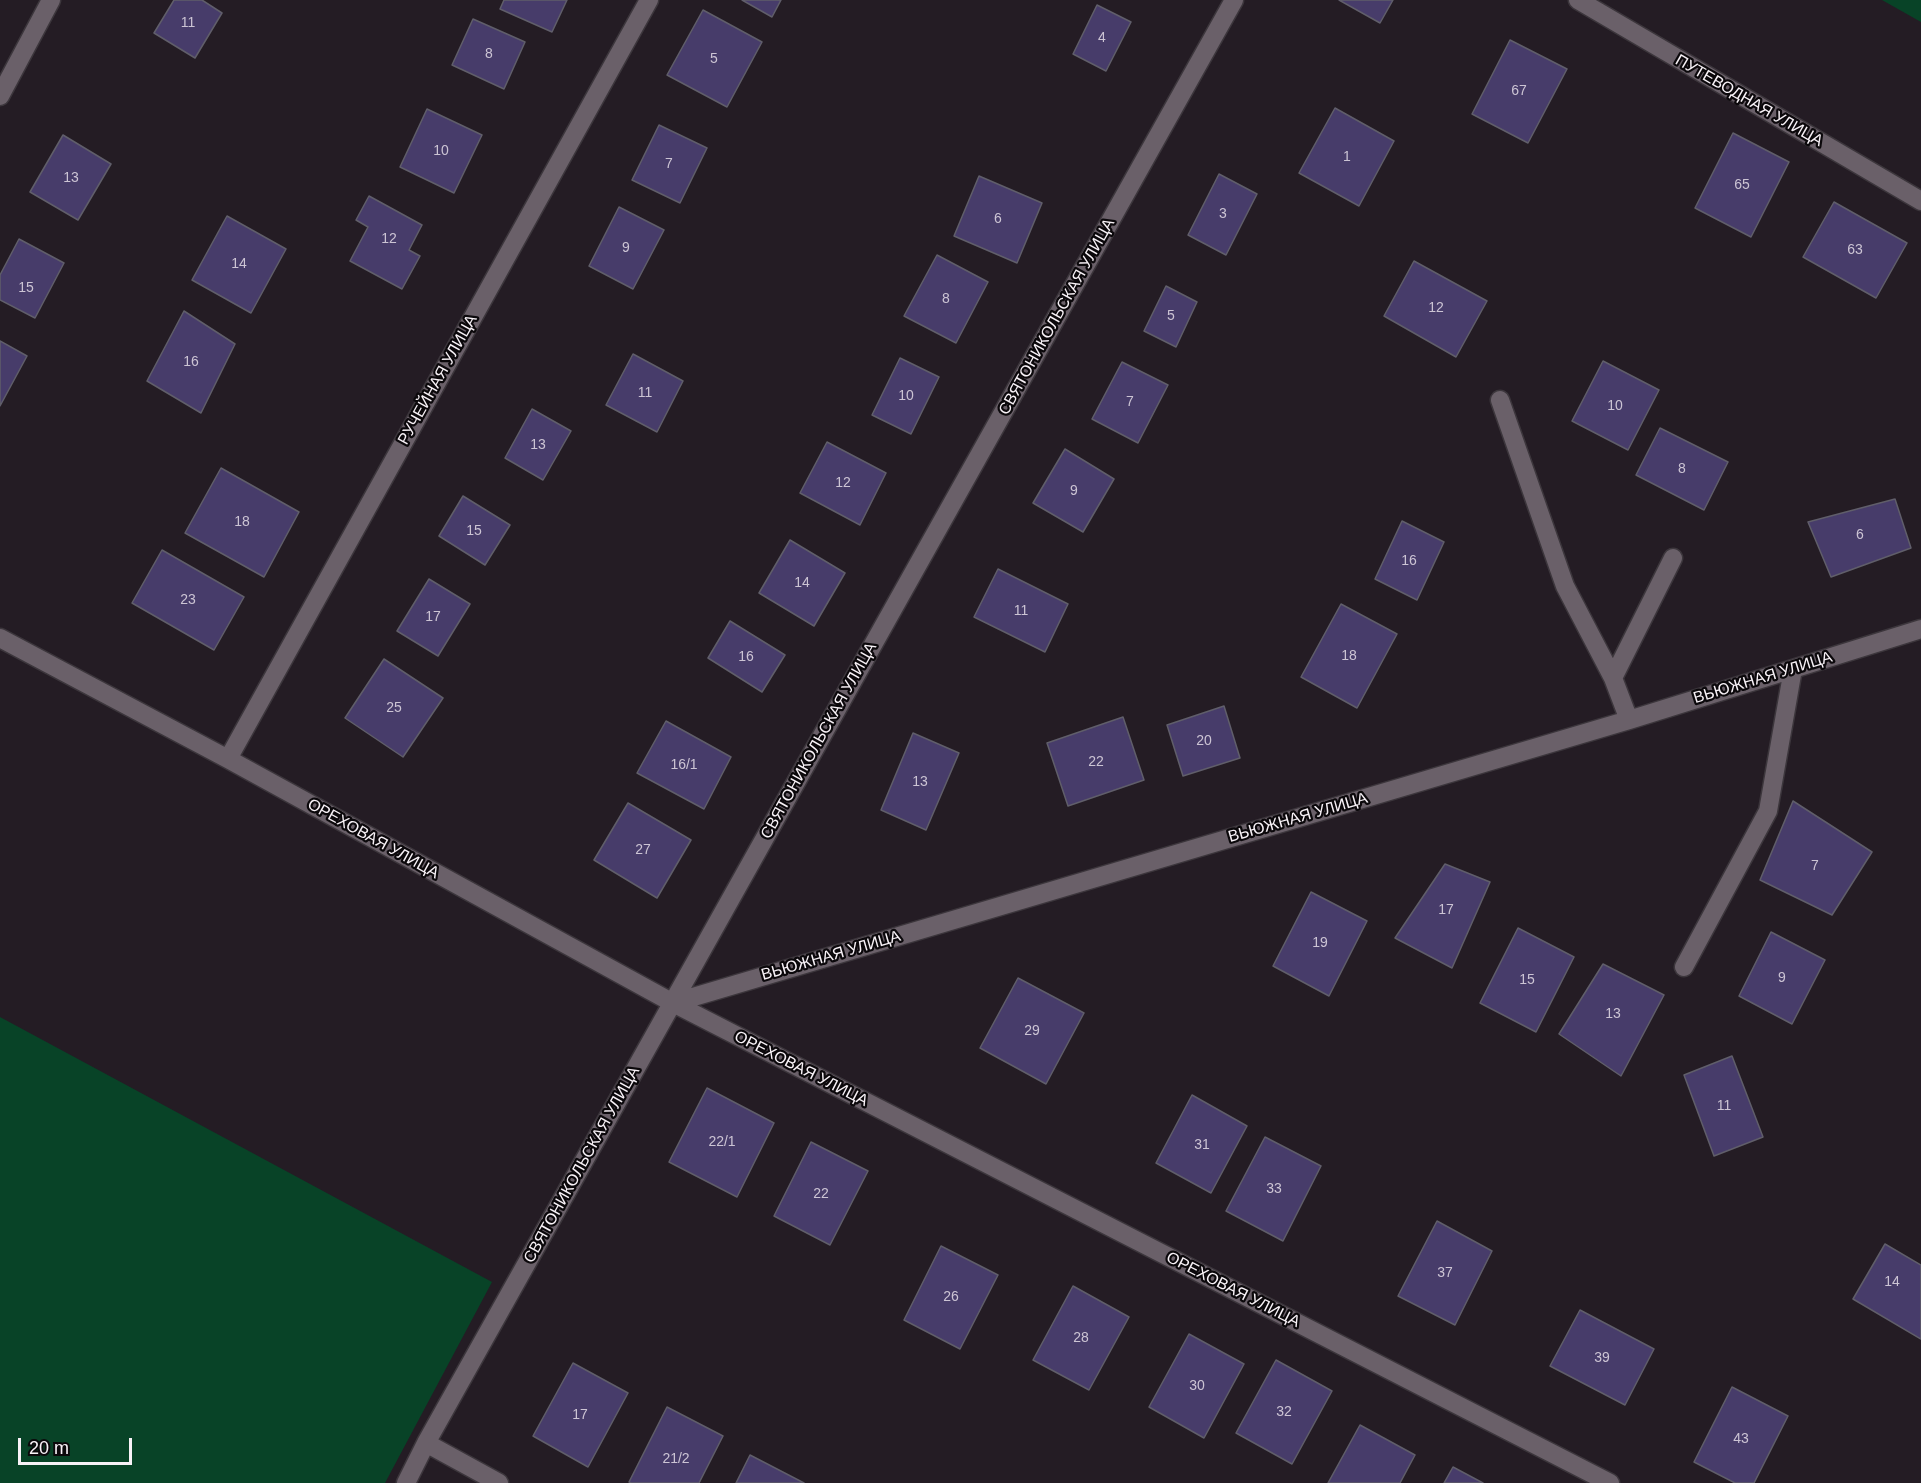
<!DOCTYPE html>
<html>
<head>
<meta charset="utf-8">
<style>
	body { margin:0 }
	#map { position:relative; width:1921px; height:1483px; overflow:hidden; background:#241c24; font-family:Helvetica,sans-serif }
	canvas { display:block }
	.scale { position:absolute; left:18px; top:1438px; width:114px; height:27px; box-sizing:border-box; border:3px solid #f8f2f7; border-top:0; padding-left:8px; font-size:18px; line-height:21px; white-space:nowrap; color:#f8f2f7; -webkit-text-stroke:4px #0b080b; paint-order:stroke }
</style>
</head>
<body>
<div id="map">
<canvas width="1921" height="1483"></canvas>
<div class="scale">20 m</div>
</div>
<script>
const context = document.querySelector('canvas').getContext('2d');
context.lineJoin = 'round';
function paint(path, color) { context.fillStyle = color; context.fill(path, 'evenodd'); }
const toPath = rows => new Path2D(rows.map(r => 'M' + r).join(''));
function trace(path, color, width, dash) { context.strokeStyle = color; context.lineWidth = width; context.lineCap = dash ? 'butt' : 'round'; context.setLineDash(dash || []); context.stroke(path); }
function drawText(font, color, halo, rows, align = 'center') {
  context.font = font + ' Helvetica,sans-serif'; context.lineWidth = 4.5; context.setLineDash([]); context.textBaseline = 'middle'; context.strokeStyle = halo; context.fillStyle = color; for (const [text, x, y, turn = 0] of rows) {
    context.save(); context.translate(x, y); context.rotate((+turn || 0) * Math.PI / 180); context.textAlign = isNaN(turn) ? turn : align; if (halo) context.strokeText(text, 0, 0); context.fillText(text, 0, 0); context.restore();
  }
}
const green = toPath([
	[1882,0,1921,0,1921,22],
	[0,1017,492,1282,385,1483,0,1483]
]);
const building = toPath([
	[174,0,202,0,222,13,195,58,154,33,174,0],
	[504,0,567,0,552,32,500,9,504,0],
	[742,0,781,0,772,17,742,0],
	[1339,0,1393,0,1380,23,1339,0],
	[1097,5,1131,22,1106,71,1073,54,1097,5],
	[703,10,762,42,727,107,667,75,703,10],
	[473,19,525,42,504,89,452,65,473,19],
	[1510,40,1567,69,1528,143,1472,114,1510,40],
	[1335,108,1394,141,1359,206,1299,173,1335,108],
	[427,109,482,135,454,193,400,167,427,109],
	[659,125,707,148,680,203,632,180,659,125],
	[1733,133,1789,162,1751,237,1695,208,1733,133],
	[63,135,111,164,78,220,30,192,63,135],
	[1219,174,1257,194,1226,255,1188,235,1219,174],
	[979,176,1042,203,1017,263,954,236,979,176],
	[369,196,422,225,409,250,420,256,402,289,350,261,368,227,356,220,369,196],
	[1834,202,1907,243,1876,298,1803,257,1834,202],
	[619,207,664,230,633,289,589,266,619,207],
	[227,216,286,249,251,313,192,280,227,216],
	[19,239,64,263,35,318,0,300,0,275,19,239],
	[937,255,988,282,956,343,904,316,937,255],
	[1414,261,1487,301,1456,357,1384,316,1414,261],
	[1166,286,1197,302,1176,347,1144,331,1166,286],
	[184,311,235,344,201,413,147,381,184,311],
	[0,341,27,356,0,406,0,341],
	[633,354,683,381,657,432,606,405,633,354],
	[900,358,939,377,911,434,872,415,900,358],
	[1603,361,1659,390,1628,450,1572,421,1603,361],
	[1122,362,1168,385,1138,443,1092,419,1122,362],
	[532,409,571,431,543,480,505,458,532,409],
	[1660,428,1728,462,1704,510,1636,475,1660,428],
	[827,442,886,473,860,525,800,493,827,442],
	[1065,449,1114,479,1083,532,1033,503,1065,449],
	[221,468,299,512,264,577,185,533,221,468],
	[463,496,510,525,485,565,439,536,463,496],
	[1895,499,1911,548,1831,577,1808,522,1895,499],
	[1402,521,1444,542,1417,600,1375,579,1402,521],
	[790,540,845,573,814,626,759,593,790,540],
	[162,550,244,597,214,650,132,603,162,550],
	[998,569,1068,604,1045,652,974,617,998,569],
	[429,579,470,604,438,656,397,631,429,579],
	[1341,604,1397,634,1357,708,1301,677,1341,604],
	[730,621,785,655,762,692,708,658,730,621],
	[384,659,443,698,403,757,345,718,384,659],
	[1224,706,1240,758,1183,776,1167,725,1224,706],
	[1123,717,1144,780,1068,806,1047,743,1123,717],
	[666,721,731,757,704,809,637,773,666,721],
	[913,733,959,753,926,830,881,810,913,733],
	[1793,801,1872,852,1832,915,1760,880,1793,801],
	[628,803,691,840,657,898,594,860,628,803],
	[1445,864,1490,882,1452,968,1395,938,1445,864],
	[1311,892,1367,921,1329,996,1273,966,1311,892],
	[1518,928,1574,957,1536,1032,1480,1003,1518,928],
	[1771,932,1825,960,1792,1024,1739,996,1771,932],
	[1603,964,1664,995,1621,1076,1559,1034,1603,964],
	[1018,978,1084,1013,1046,1084,980,1048,1018,978],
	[1732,1056,1763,1137,1714,1156,1684,1075,1732,1056],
	[707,1088,774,1123,737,1197,669,1162,707,1088],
	[1192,1095,1247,1126,1211,1193,1156,1163,1192,1095],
	[1265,1137,1321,1166,1283,1241,1226,1211,1265,1137],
	[811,1142,868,1171,830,1245,774,1216,811,1142],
	[1437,1221,1492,1251,1455,1325,1398,1296,1437,1221],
	[1885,1244,1921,1265,1921,1339,1853,1299,1885,1244],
	[941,1246,998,1275,960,1349,904,1320,941,1246],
	[1073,1286,1129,1317,1089,1390,1033,1360,1073,1286],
	[1580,1310,1654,1349,1625,1405,1550,1366,1580,1310],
	[1189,1334,1244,1364,1204,1438,1149,1407,1189,1334],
	[1276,1360,1332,1391,1292,1464,1236,1433,1276,1360],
	[573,1363,628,1393,588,1467,533,1436,573,1363],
	[1732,1387,1788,1416,1754,1483,1735,1483,1694,1462,1732,1387],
	[667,1407,723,1436,699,1483,631,1483,629,1482,667,1407],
	[1360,1425,1415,1455,1400,1483,1328,1483,1360,1425],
	[750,1455,804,1483,736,1483,750,1455],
	[1453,1467,1483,1483,1444,1483,1453,1467]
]);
const minor = toPath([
	[1578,0,1921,201],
	[0,96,51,0],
	[1500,400,1565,586,1613,678,1629,720],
	[0,638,228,759,673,1003,1610,1483],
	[1613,678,1673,558],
	[228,759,649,0],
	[1684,967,1768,811,1793,669],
	[673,1003,1629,720,1921,629],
	[426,1443,499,1483],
	[406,1483,426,1443,1234,0]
]);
const numberNames = [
	["11",188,23],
	["4",1102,38],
	["8",489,54],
	["5",714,59],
	["67",1519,91],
	["10",441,151],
	["1",1347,157],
	["7",669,164],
	["13",71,178],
	["65",1742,185],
	["3",1223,214],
	["6",998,219],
	["12",389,239],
	["9",626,248],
	["63",1855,250],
	["14",239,264],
	["15",26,288],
	["8",946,299],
	["12",1436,308],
	["5",1171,316],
	["16",191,362],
	["11",645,393],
	["10",906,396],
	["7",1130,402],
	["10",1615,406],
	["13",538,445],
	["8",1682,469],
	["12",843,483],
	["9",1074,491],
	["18",242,522],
	["15",474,531],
	["6",1860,535],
	["16",1409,561],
	["14",802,583],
	["23",188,600],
	["11",1021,611],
	["17",433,617],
	["18",1349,656],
	["16",746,657],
	["25",394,708],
	["20",1204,741],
	["22",1096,762],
	["16/1",684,765],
	["13",920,782],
	["27",643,850],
	["7",1815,866],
	["17",1446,910],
	["19",1320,943],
	["9",1782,978],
	["15",1527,980],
	["13",1613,1014],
	["29",1032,1031],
	["11",1724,1106],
	["22/1",722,1142],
	["31",1202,1145],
	["33",1274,1189],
	["22",821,1194],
	["37",1445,1273],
	["14",1892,1282],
	["26",951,1297],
	["28",1081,1338],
	["39",1602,1358],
	["30",1197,1386],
	["32",1284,1412],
	["17",580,1415],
	["43",1741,1439],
	["21/2",676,1459]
];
const streetNames = [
	["ПУТЕВОДНАЯ УЛИЦА",1749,101,30],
	["СВЯТОНИКОЛЬСКАЯ УЛИЦА",1057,317,-61],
	["РУЧЕЙНАЯ УЛИЦА",438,380,-61],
	["ВЬЮЖНАЯ УЛИЦА",1763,678,-17],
	["СВЯТОНИКОЛЬСКАЯ УЛИЦА",819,741,-61],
	["ВЬЮЖНАЯ УЛИЦА",1298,818,-16],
	["ОРЕХОВАЯ УЛИЦА",373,839,29],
	["ВЬЮЖНАЯ УЛИЦА",831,956,-16],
	["ОРЕХОВАЯ УЛИЦА",801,1069,27],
	["СВЯТОНИКОЛЬСКАЯ УЛИЦА",582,1165,-61],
	["ОРЕХОВАЯ УЛИЦА",1233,1290,27]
];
paint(green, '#084327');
paint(building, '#473c6a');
trace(building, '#605e6a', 1.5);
trace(minor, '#3c363c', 21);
trace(minor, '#6a6069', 18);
drawText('14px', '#ccc4d4', null, numberNames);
drawText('16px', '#f8f2f7', '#0b080b', streetNames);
</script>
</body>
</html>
